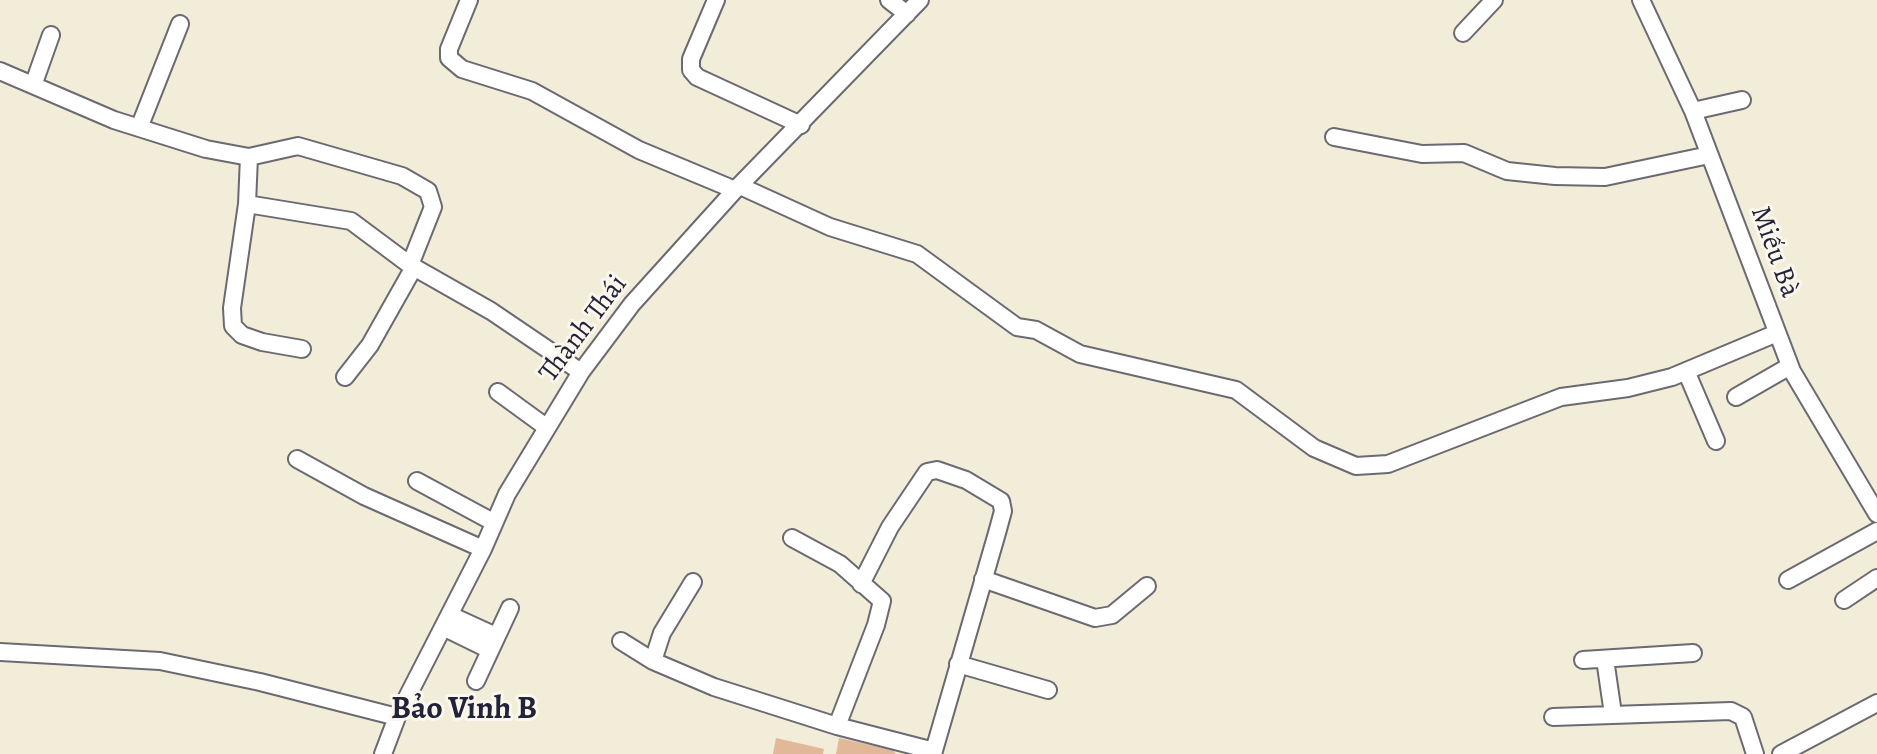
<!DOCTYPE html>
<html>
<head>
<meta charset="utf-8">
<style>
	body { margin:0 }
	canvas { display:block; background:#f2edd8 }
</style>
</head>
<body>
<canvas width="1877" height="754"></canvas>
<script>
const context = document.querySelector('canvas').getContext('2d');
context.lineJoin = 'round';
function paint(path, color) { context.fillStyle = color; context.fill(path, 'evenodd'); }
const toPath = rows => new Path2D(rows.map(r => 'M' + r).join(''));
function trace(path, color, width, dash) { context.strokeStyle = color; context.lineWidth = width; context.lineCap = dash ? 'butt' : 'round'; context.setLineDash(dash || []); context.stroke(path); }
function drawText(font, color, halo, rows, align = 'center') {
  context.font = font + ' Alegreya,serif'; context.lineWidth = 6; context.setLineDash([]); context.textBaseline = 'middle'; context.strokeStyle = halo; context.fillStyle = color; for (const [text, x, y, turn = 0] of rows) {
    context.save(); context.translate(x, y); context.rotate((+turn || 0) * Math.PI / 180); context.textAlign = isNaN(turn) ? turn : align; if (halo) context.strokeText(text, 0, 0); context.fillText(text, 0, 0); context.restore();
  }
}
const building = toPath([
	[776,738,824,749,823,754,773,754],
	[839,738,893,750,896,754,836,754]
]);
const minor = toPath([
	[469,0,449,49,449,58,462,69,532,91,639,150,735,190],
	[716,0,691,59,691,70,697,77,801,125],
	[889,0,907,14],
	[1641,0,1693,111,1792,371,1877,514],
	[1463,33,1494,0],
	[0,71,114,120,206,149,249,157,298,146,402,176,428,191,433,207,410,265,491,311,581,372],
	[34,83,51,35],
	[1693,111,1742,100],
	[139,128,180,24],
	[1334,137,1422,154,1464,153,1507,171,1555,176,1605,177,1709,155],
	[249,157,247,204,351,221,410,265],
	[740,186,830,227,917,254,1017,327,1036,330,1080,354,1236,390,1314,448,1356,466,1388,464,1561,397,1628,388,1672,377,1777,333],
	[247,204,232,308,233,326,242,335,262,342,302,349],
	[1686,371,1716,441],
	[345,377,370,345,414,267],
	[498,392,546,427],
	[1736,397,1790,366],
	[297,459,364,496,483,549],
	[417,481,493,522],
	[792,538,840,564,882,601,876,625,837,726],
	[983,579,1095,618,1112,615,1147,586],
	[1788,580,1877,531],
	[693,582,662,633,653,661,714,687,837,726,934,751],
	[861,584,890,527,927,472,937,470,966,480,1001,501,1003,511,997,533,933,754],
	[1844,600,1877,578],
	[450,615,496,636],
	[443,627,490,650],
	[621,641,653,661],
	[0,652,160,661,260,682,397,717],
	[1605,659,1613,714],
	[1583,660,1693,653],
	[958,664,1048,690],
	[476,681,510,608],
	[1553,717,1731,711,1743,717,1755,754],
	[383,754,397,717,483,549,507,494,581,372,632,304,735,190,920,0],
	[1781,754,1877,703]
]);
const streetNames = [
	["Miếu Bà",1774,252,70],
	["Thành Thái",584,329,-53]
];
const quarterNames = [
	["Bảo Vinh B",464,710]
];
paint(building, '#e1b998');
trace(minor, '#6b6972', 20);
trace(minor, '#fff', 16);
drawText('28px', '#22223b', '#fbf7ec', streetNames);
drawText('bold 32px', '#22223b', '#fbf7ec', quarterNames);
</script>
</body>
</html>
